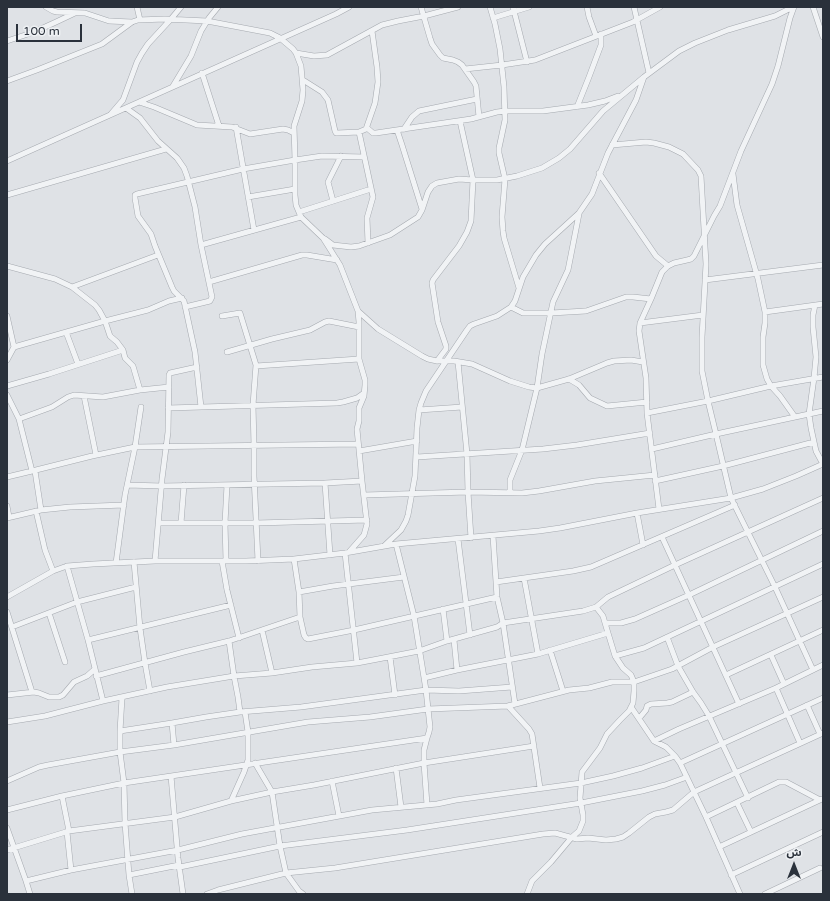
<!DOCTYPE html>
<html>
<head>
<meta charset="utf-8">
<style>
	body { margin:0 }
	#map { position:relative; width:830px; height:901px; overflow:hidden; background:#dfe2e6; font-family:"Varela Round","Noto Sans Arabic",sans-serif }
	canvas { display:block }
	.frame { position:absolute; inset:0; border:8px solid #2a313b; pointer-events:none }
	.north { position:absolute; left:774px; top:845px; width:40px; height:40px; -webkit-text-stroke:3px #eef1f4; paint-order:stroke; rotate:0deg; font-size:11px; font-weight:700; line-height:16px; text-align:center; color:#2a313b }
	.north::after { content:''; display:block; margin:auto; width:14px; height:18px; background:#2a313b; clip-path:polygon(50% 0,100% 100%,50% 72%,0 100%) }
	.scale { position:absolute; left:16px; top:24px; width:66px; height:18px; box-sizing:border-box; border:2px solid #2a313b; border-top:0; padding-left:5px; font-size:12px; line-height:14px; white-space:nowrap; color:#2a313b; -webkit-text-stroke:3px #eef1f4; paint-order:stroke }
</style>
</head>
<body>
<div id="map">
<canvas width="830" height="901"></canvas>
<div class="frame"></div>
<div class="north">ش</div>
<div class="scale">100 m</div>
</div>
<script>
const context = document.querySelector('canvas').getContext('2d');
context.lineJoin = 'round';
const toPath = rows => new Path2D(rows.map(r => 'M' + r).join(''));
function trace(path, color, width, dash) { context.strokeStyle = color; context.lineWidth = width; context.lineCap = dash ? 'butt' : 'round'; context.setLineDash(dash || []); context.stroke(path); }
const street = toPath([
	[46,7,53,11,57,12,85,13,109,21,132,22],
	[137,7,140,20],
	[421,7,430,38,432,44,440,55,443,58,453,60,458,62,462,65,474,82,476,86,479,117],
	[490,7,495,24,500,49,504,87,505,120,499,148,499,153,505,179,502,217,503,231,504,238,519,288],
	[513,7,527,62],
	[587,7,589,17,596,36],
	[634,7,649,73],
	[813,7,823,37],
	[493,18,529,7],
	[7,41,34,32,56,22,75,13],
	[296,53,314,56,327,55,382,25,398,21,424,16,458,7],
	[465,69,502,65,535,60,633,22,660,7],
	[202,73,219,126],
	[303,80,322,92,328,100,335,131,336,133,337,133,359,132,366,129,375,103,378,82,377,67,372,31],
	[7,81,37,70,102,44,132,22,138,20,165,19,207,21,270,33,280,38,293,49,296,53,301,66,303,90,302,101,294,126,295,160,295,195,296,205,301,217,323,238,340,265,358,311,359,322,359,359,365,380,365,385,364,396,359,408,359,421,357,429,362,481,367,524,364,535,349,552],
	[173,86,191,56,201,31,209,18,218,7],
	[139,102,154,107,197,125,232,127,250,134,283,129,288,130,294,133],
	[577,107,589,77,601,45,601,34],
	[126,108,140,118,158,141,177,158,184,168,187,176,195,207,201,245,212,297,210,301,185,307],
	[111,114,123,100,137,62,142,53,148,44,171,19,181,7],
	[236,127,254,230],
	[367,128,373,133,376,133,471,119,497,112,505,111,543,111,588,105,605,101,618,96],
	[404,129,412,117,419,111,477,99],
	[397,130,402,145,422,209],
	[359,132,373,197,367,218,368,243],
	[612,145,646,142,654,143,669,147,683,154,698,170,701,176,706,264,702,337,702,371,708,401,716,434,731,498,775,587,813,670],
	[7,161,336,14,349,7],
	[599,173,656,256,668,266],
	[733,174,737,205,758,279,765,312,765,323,763,337,763,365,767,379,771,386,780,396,795,417],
	[7,195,166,149],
	[248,197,295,189],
	[333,201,328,182,341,156],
	[299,212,371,189],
	[325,239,333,245,351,247,359,246,390,235,418,217,422,210,428,192,432,186,437,183,459,179,473,180,497,180,517,176,542,168,559,158,570,149,603,111,644,77,679,51,695,43,728,30,775,16,793,7],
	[201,245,301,217],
	[7,266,55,279,72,287,95,305,99,310,105,321,110,336,117,342,123,350,125,358,133,366,140,390],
	[705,280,823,265],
	[209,282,302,255,307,255,337,260],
	[72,287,158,255],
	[815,305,813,315,813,327,816,357,814,378,809,414,811,428,816,451,823,464],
	[511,307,523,313,551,313,586,311,626,297,633,297,651,299],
	[358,311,378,329,422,356,428,359,437,361,454,361,472,364,510,381,529,387,537,388,569,379,607,363,614,361,631,360,643,362],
	[765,312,823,304],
	[7,316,14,347,7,360],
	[222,316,240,313,256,365,253,405,254,446,254,476,258,561],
	[640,323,703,315],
	[66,332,78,364],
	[14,347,105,321,148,310,169,301,182,298],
	[227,352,272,339,310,330,325,322,329,321,359,327],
	[437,361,446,349,446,346,438,322,432,283,433,280,459,246,467,232,471,221,473,180,460,121],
	[458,362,467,454,468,492,471,538],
	[256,366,359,359],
	[569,379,579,385,590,398,607,406,647,402],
	[7,386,49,374,123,350],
	[7,395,19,419,32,471,92,456,135,447,358,444],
	[84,396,96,455],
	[201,407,195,352,184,301,174,291,172,287,155,246,151,234,138,216,135,198,135,195,137,194,243,169,295,160,322,156,364,157],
	[168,408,337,403,343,402,357,398,364,393],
	[419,410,462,407],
	[647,413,708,401,771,386,823,377],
	[19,419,52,407,68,397,74,395,103,397,140,390,169,387],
	[652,449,716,434,823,411],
	[359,451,417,441],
	[417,457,543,449,577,445,650,433],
	[35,471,41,510],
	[7,477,32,471],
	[655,481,723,466,814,442],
	[325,483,330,555],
	[127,485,162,486,325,483,362,481],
	[510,493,510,480,522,450,537,388,542,354,553,302,568,270,579,214],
	[364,495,468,492,522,493,539,491,595,481,655,475],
	[7,506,9,517],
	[659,509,647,413,646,378,639,331,640,323,651,299,662,272,668,266,674,263,687,260,691,259,694,256,714,216,720,206,741,151,772,84,778,66,790,18,794,7],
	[36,511,45,550,53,571],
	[637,513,643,545],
	[7,518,41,510,70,507,124,505],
	[159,523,256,523,367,520],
	[181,523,184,485],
	[493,536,497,597,503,623,515,704],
	[662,537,739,704],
	[458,539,470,635],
	[396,544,414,616,426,690,430,727,429,732,427,738,424,750,424,763,427,805],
	[384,546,401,530,406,521,408,515,415,476,417,428,419,410,421,403,426,391,467,330,470,326,474,324,497,316,511,307,515,301,523,277,536,255,545,244,579,213,592,194,608,153,636,100,644,77],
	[345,553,357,663],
	[294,559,299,592,300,617,304,635,306,638,308,639,354,630,497,597],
	[155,561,162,479,168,432,169,375,170,373,197,367],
	[222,561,227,590,239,638],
	[226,561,225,523,227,485],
	[134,562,140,628,145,663,150,691],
	[116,563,125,495,135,447,141,407],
	[67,566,88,640,103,701],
	[524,578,538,654],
	[496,582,573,571,591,567,735,505],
	[299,592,333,586,404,577],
	[7,597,53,571,67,566,93,564,155,561,246,561,294,559,345,553,396,544,539,531,560,528,637,513,731,498,763,489,796,476,823,464],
	[443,609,447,641],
	[7,612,32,692],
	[49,613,65,662],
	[605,623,621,623,635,619,689,595,823,531],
	[12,627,77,602,136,587],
	[262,630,272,673],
	[667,637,678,666,693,692,701,703,709,716,748,798],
	[88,640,231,605],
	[454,640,457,670],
	[229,641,234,676,238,697,240,712],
	[550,650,563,691],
	[771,655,784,684],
	[615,656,644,648,823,564],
	[390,657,395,695],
	[726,675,823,630],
	[96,676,184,652,229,641,300,617],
	[424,678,457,670,538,654,608,633],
	[776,688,800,743],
	[7,695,34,692,39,693,49,697,59,697,63,695,74,682,87,676,95,669],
	[122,698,120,731,120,752,124,783,125,823,129,875,132,894],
	[807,705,820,734],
	[508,706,529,729,532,734,540,788],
	[631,707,654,741,666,747,675,756,680,763,706,817,740,894],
	[639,718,641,716,646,710,647,706,651,704,667,703,672,702,693,692],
	[7,722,45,716,103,701,167,687,234,676,272,673,312,667,357,663,378,659,419,651,447,641,497,627,503,623,583,611,596,607,608,597,675,565,823,498],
	[172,723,206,717,240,712,301,707,426,690,459,691,512,687],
	[120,731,172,723,174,745],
	[654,741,679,729,776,688,823,665],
	[680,763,823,698],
	[396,768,401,807],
	[171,776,178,858,183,894],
	[7,781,39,767,48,765,120,752,174,745,308,722,370,717,428,709,508,706,569,690,589,688,612,682,634,682,672,669,713,647,823,597],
	[332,781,339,816],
	[62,796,69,831],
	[231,801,244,772,248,760,248,732,245,712],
	[737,803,751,832],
	[7,810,62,796,124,783,427,738],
	[706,817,779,782,786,782,820,800],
	[7,828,26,881,30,894],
	[67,832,71,870],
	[719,847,822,799],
	[7,850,69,831,175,817,231,801,272,792,314,785,424,763,534,746],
	[180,867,280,846,407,830,581,803,642,791,665,785,687,777],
	[129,875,179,865],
	[731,875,823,832],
	[26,881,71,870,178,850,242,834,372,810,437,804,456,800,581,783,613,776,642,768,675,756],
	[207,894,218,890,286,873,280,846,272,792,255,763],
	[303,894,299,891,286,873,335,868,543,834,555,833,577,839,588,838,606,840,616,839,623,837,629,833,649,817,655,814,666,812,673,810,694,792,823,733],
	[527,894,532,881,551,862,572,837,579,831,583,821,583,815,580,798,582,772,600,748,607,734,620,720,629,711,633,703,634,691,634,682,631,675,623,668,615,656,605,623,603,616,596,607],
	[765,894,820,868]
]);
trace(street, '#a5a9af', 6);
trace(street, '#f1f3f5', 5);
</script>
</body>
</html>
